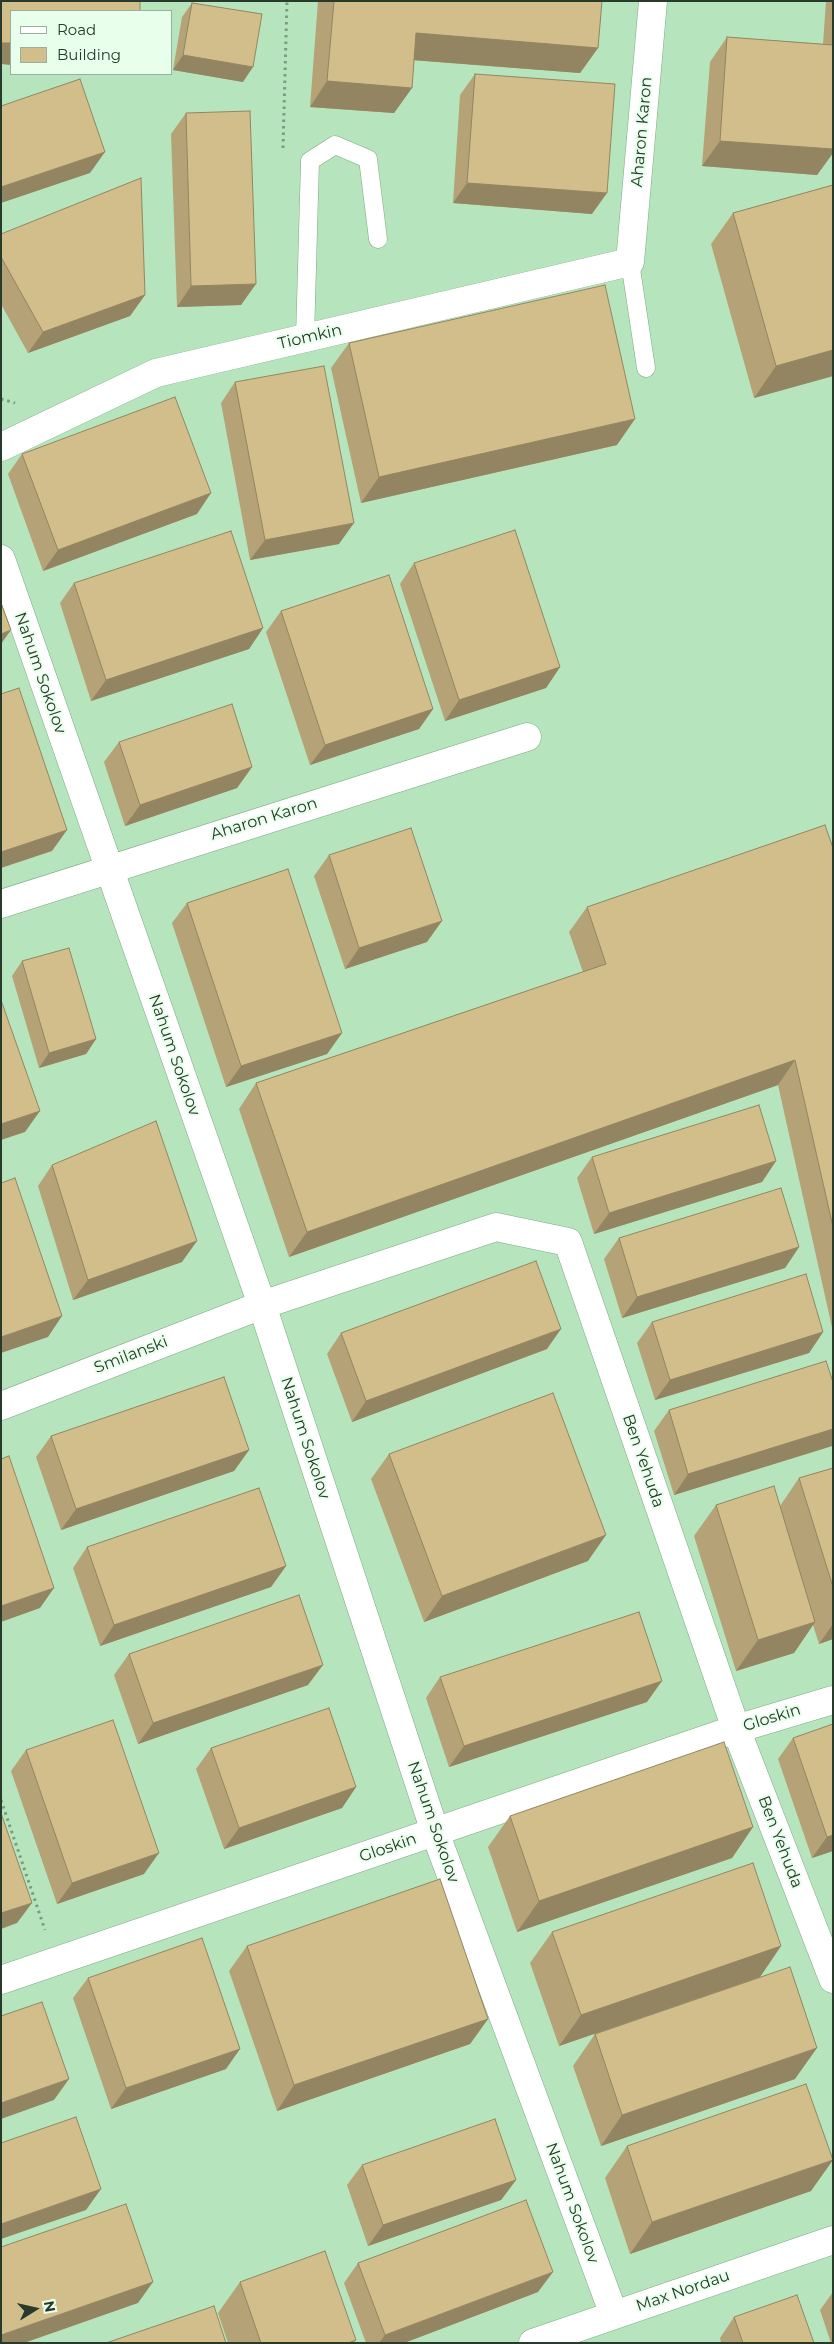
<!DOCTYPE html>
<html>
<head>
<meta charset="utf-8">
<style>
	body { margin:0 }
	#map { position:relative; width:834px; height:2344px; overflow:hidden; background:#b6e5bd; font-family:Montserrat,sans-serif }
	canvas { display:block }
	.frame { position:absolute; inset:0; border:2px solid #273a2b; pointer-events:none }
	.legend { position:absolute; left:10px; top:10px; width:162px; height:65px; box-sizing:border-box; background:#e7ffeb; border:1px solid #9ab09e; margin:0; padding:6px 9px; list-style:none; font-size:15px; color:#273a2b }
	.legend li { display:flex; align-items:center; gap:10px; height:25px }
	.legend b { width:25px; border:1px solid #9ab09e }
	.north { position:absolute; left:10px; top:2284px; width:50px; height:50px; -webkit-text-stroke:4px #e7ffeb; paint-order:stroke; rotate:80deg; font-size:14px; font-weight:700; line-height:20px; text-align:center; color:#273a2b }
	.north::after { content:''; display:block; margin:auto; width:18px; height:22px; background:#273a2b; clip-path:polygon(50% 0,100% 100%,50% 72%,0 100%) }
</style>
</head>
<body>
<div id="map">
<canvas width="834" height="2344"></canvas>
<div class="frame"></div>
<ul class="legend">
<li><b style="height:6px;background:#fff"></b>Road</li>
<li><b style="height:14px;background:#d2be8a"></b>Building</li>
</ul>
<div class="north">N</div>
</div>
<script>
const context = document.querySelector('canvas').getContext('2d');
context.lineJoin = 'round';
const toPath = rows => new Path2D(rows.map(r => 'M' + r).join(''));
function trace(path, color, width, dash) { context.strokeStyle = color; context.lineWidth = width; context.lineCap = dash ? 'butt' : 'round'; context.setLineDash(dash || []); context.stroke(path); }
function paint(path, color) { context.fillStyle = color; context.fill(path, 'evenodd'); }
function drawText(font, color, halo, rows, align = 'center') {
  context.font = font + ' Montserrat,sans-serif'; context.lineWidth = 4; context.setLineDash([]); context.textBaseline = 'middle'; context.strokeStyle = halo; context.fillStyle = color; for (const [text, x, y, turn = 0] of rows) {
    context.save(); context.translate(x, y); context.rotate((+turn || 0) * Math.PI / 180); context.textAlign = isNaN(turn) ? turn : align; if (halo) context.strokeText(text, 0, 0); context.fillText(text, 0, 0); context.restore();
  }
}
const path = toPath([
	[283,148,287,1],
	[1,399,15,403],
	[1,1800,45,1930]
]);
const service = toPath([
	[630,262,646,368],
	[305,338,310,161,335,145,368,159,378,239]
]);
const minor = toPath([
	[1,447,156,373,630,262,653,1],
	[1,559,262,1305,435,1832,614,2315],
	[1,904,527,737],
	[1,1406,262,1305,496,1227,568,1242,736,1729,833,1979],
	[1,1980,736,1729,833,1700],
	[533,2343,833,2240]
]);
const wall = toPath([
	[318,1,602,1,598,48,580,73,414,60,412,88,394,113,310,107],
	[826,1,833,1,833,153,817,175,702,166,710,62,727,37,823,44],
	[192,3,243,82,173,70,182,17],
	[475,74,592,214,453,203,460,95],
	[186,113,241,305,177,307,171,134],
	[833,185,833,376,754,398,711,244,733,213],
	[1,234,145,295,130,316,28,353,1,304],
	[349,343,617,445,361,503,331,368],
	[235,382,339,544,250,560,221,403],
	[22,454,197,514,43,571,8,474],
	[414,563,560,667,546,688,445,721,400,584],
	[74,583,263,628,249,649,91,701,60,603],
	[281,611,433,709,419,729,310,765,266,632],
	[119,742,252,767,237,788,125,826,104,762],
	[833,848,833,1332,778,1085,289,1257,239,1109,256,1083,583,972,569,932,587,907],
	[329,855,427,942,345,969,314,876],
	[187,903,342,1033,327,1054,226,1087,172,923],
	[22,961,96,1039,86,1054,39,1068,12,976],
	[592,1157,776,1161,762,1182,594,1234,577,1178],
	[52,1165,182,1262,73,1300,38,1186],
	[619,1238,799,1247,785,1268,622,1318,604,1259],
	[652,1322,823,1332,809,1353,655,1400,637,1343],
	[341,1333,547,1349,352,1422,327,1354],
	[833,1382,833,1444,832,1446,674,1495,654,1431,669,1410],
	[51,1436,249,1450,234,1471,61,1530,36,1457],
	[389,1454,588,1561,424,1622,371,1479],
	[833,1468,833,1639,819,1644,813,1625,794,1653,736,1671,694,1536,716,1505,780,1506,799,1478],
	[87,1547,286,1566,271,1587,100,1646,73,1568],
	[129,1654,308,1685,138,1744,114,1675],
	[440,1677,647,1702,449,1767,426,1698],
	[833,1724,833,1851,812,1858,778,1759,793,1738],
	[211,1748,356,1787,342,1808,224,1849,196,1769],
	[26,1750,144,1874,57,1904,11,1771],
	[510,1816,753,1827,732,1858,517,1932,488,1847],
	[552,1932,781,1946,760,1977,559,2046,530,1963],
	[247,1946,488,2019,470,2044,277,2111,229,1971],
	[88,1978,226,2069,111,2109,73,1998],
	[595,2034,795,2079,601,2146,573,2066],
	[627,2146,811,2191,630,2254,605,2178],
	[362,2165,516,2180,501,2200,368,2246,347,2185],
	[358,2263,538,2292,404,2343,366,2343,344,2283],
	[240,2282,356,2340,354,2343,228,2343,218,2313],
	[833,2292,833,2343,831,2343,820,2310],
	[734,2317,814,2343,721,2343,720,2338]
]);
const shadedWall = toPath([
	[416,33,598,48,580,73,398,59],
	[1,43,11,43,11,65,1,64],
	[183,55,253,67,243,82,173,70],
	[327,81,412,88,394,113,310,107],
	[720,141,833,149,833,153,817,175,702,166],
	[105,152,90,173,1,203,1,187],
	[467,183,607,193,592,214,453,203],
	[256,284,241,305,177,307,191,286],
	[145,295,130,316,28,353,43,332],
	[833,350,833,376,754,398,776,366],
	[635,419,617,445,361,503,379,477],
	[211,493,197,514,43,571,58,550],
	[354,523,339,544,250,560,265,540],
	[263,628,249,649,91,701,106,680],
	[11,630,1,644,1,634],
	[560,667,546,688,445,721,459,700],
	[433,709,419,729,310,765,325,745],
	[252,767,237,788,125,826,140,805],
	[67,830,52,851,1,868,1,852],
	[442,921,427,942,345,969,359,948],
	[342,1033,327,1054,226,1087,241,1066],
	[96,1039,86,1054,39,1068,49,1053],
	[795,1060,778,1085,289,1257,307,1232],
	[40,1111,25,1132,1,1140,1,1124],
	[776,1161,762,1182,594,1234,609,1213],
	[197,1241,182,1262,73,1300,88,1280],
	[799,1247,785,1268,622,1318,637,1297],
	[62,1316,48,1337,1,1353,1,1337],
	[561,1329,547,1349,352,1422,366,1401],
	[823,1332,809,1353,655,1400,670,1380],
	[833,1429,833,1444,832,1446,674,1495,688,1474],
	[249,1450,234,1471,61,1530,76,1509],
	[606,1535,588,1561,424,1622,442,1596],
	[286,1566,271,1587,100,1646,114,1625],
	[54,1588,40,1608,1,1622,1,1606],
	[815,1622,794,1653,736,1671,758,1640],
	[833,1624,833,1639,819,1644],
	[323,1665,308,1685,138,1744,153,1723],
	[662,1681,647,1702,449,1767,464,1746],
	[356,1787,342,1808,224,1849,239,1828],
	[753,1827,732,1858,517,1932,539,1901],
	[833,1835,833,1851,812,1858,827,1837],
	[159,1853,144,1874,57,1904,72,1883],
	[32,1903,17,1923,1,1929,1,1913],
	[781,1946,760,1977,559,2046,581,2015],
	[488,2019,470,2044,277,2111,294,2085],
	[817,2048,795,2079,601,2146,622,2115],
	[240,2049,226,2069,111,2109,126,2088],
	[69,2079,54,2100,1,2119,1,2103],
	[833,2160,811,2191,630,2254,652,2222],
	[516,2180,501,2200,368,2246,383,2225],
	[101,2189,86,2210,1,2239,1,2224],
	[553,2272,538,2292,404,2343,379,2343,385,2335],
	[153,2282,138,2303,24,2343,1,2343,1,2335]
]);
const building = toPath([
	[1,1,140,1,140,11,11,11,11,43,1,43,1,1],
	[334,1,602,1,598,48,416,33,412,88,327,81,334,1],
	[192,3,262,14,253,67,183,55,192,3],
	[727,37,833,45,833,149,720,141,727,37],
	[475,74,615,84,607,193,467,183,475,74],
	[80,79,105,152,1,187,1,106,80,79],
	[250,111,256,284,191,286,186,113,250,111],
	[141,178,145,295,43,332,1,257,1,234,141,178],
	[833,185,833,350,776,366,733,213,833,185],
	[605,285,635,419,379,477,349,343,605,285],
	[324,366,354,523,265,540,235,382,324,366],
	[175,397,211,493,58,550,22,454,175,397],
	[515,530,560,667,459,700,414,563,515,530],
	[231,531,263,628,106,680,74,583,231,531],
	[389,575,433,709,325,745,281,611,389,575],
	[1,603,11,630,1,634,1,603],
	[19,688,67,830,1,852,1,694,19,688],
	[232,704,252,767,140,805,119,742,232,704],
	[825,825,833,848,833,1227,795,1060,307,1232,256,1083,606,964,587,907,825,825],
	[411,828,442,921,359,948,329,855,411,828],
	[288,869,342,1033,241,1066,187,903,288,869],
	[69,948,96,1039,49,1053,22,961,69,948],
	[1,1000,40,1111,1,1124,1,1000],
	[759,1105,776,1161,609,1213,592,1157,759,1105],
	[156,1121,197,1241,88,1280,52,1165,156,1121],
	[15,1178,62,1316,1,1337,1,1183,15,1178],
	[781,1188,799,1247,637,1297,619,1238,781,1188],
	[536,1261,561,1329,366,1401,341,1333,536,1261],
	[806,1274,823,1332,670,1380,652,1322,806,1274],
	[826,1361,833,1382,833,1429,688,1474,669,1410,826,1361],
	[224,1377,249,1450,76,1509,51,1436,224,1377],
	[553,1393,606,1535,442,1596,389,1454,553,1393],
	[9,1456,54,1588,1,1606,1,1459,9,1456],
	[833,1468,833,1587,799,1478,833,1468],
	[774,1486,815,1622,758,1640,716,1505,774,1486],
	[259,1488,286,1566,114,1625,87,1547,259,1488],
	[299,1595,323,1665,153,1723,129,1654,299,1595],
	[639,1612,662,1681,464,1746,440,1677,639,1612],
	[329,1708,356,1787,239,1828,211,1748,329,1708],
	[113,1720,159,1853,72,1883,26,1750,113,1720],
	[833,1724,833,1835,827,1837,793,1738,833,1724],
	[724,1742,753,1827,539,1901,510,1816,724,1742],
	[1,1813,32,1903,1,1913,1,1813],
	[753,1863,781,1946,581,2015,552,1932,753,1863],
	[440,1879,488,2019,294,2085,247,1946,440,1879],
	[202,1938,240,2049,126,2088,88,1978,202,1938],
	[790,1967,817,2048,622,2115,595,2034,790,1967],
	[42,2002,69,2079,1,2103,1,2016,42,2002],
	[806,2084,833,2160,652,2222,627,2146,806,2084],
	[76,2117,101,2189,1,2224,1,2143,76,2117],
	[495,2119,516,2180,383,2225,362,2165,495,2119],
	[526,2200,553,2272,385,2335,358,2263,526,2200],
	[126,2204,153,2282,1,2335,1,2247,126,2204],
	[325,2251,356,2340,348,2343,261,2343,240,2282,325,2251],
	[797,2295,814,2343,743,2343,734,2317,797,2295],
	[214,2306,226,2343,106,2343,214,2306]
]);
const streetNames = [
	["Aharon Karon",642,132,-85],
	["Tiomkin",310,337,-13],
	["Nahum Sokolov",40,673,71],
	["Aharon Karon",264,819,-17],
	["Nahum Sokolov",174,1055,71],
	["Smilanski",131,1355,-21],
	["Nahum Sokolov",305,1438,72],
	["Ben Yehuda",643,1461,71],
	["Gloskin",772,1718,-17],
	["Nahum Sokolov",433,1822,71],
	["Ben Yehuda",780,1842,69],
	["Gloskin",388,1848,-19],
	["Nahum Sokolov",572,2203,70],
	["Max Nordau",683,2291,-19]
];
trace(service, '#7daa84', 19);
trace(minor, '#7daa84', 29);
trace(path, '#7a9d7f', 3, [2.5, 4]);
trace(service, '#fff', 18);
trace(minor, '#fff', 28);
paint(wall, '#b5a377');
paint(shadedWall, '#938561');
paint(building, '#d2be8a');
trace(building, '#938561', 1);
drawText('16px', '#273a2b', '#e7ffeb', streetNames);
</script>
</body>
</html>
